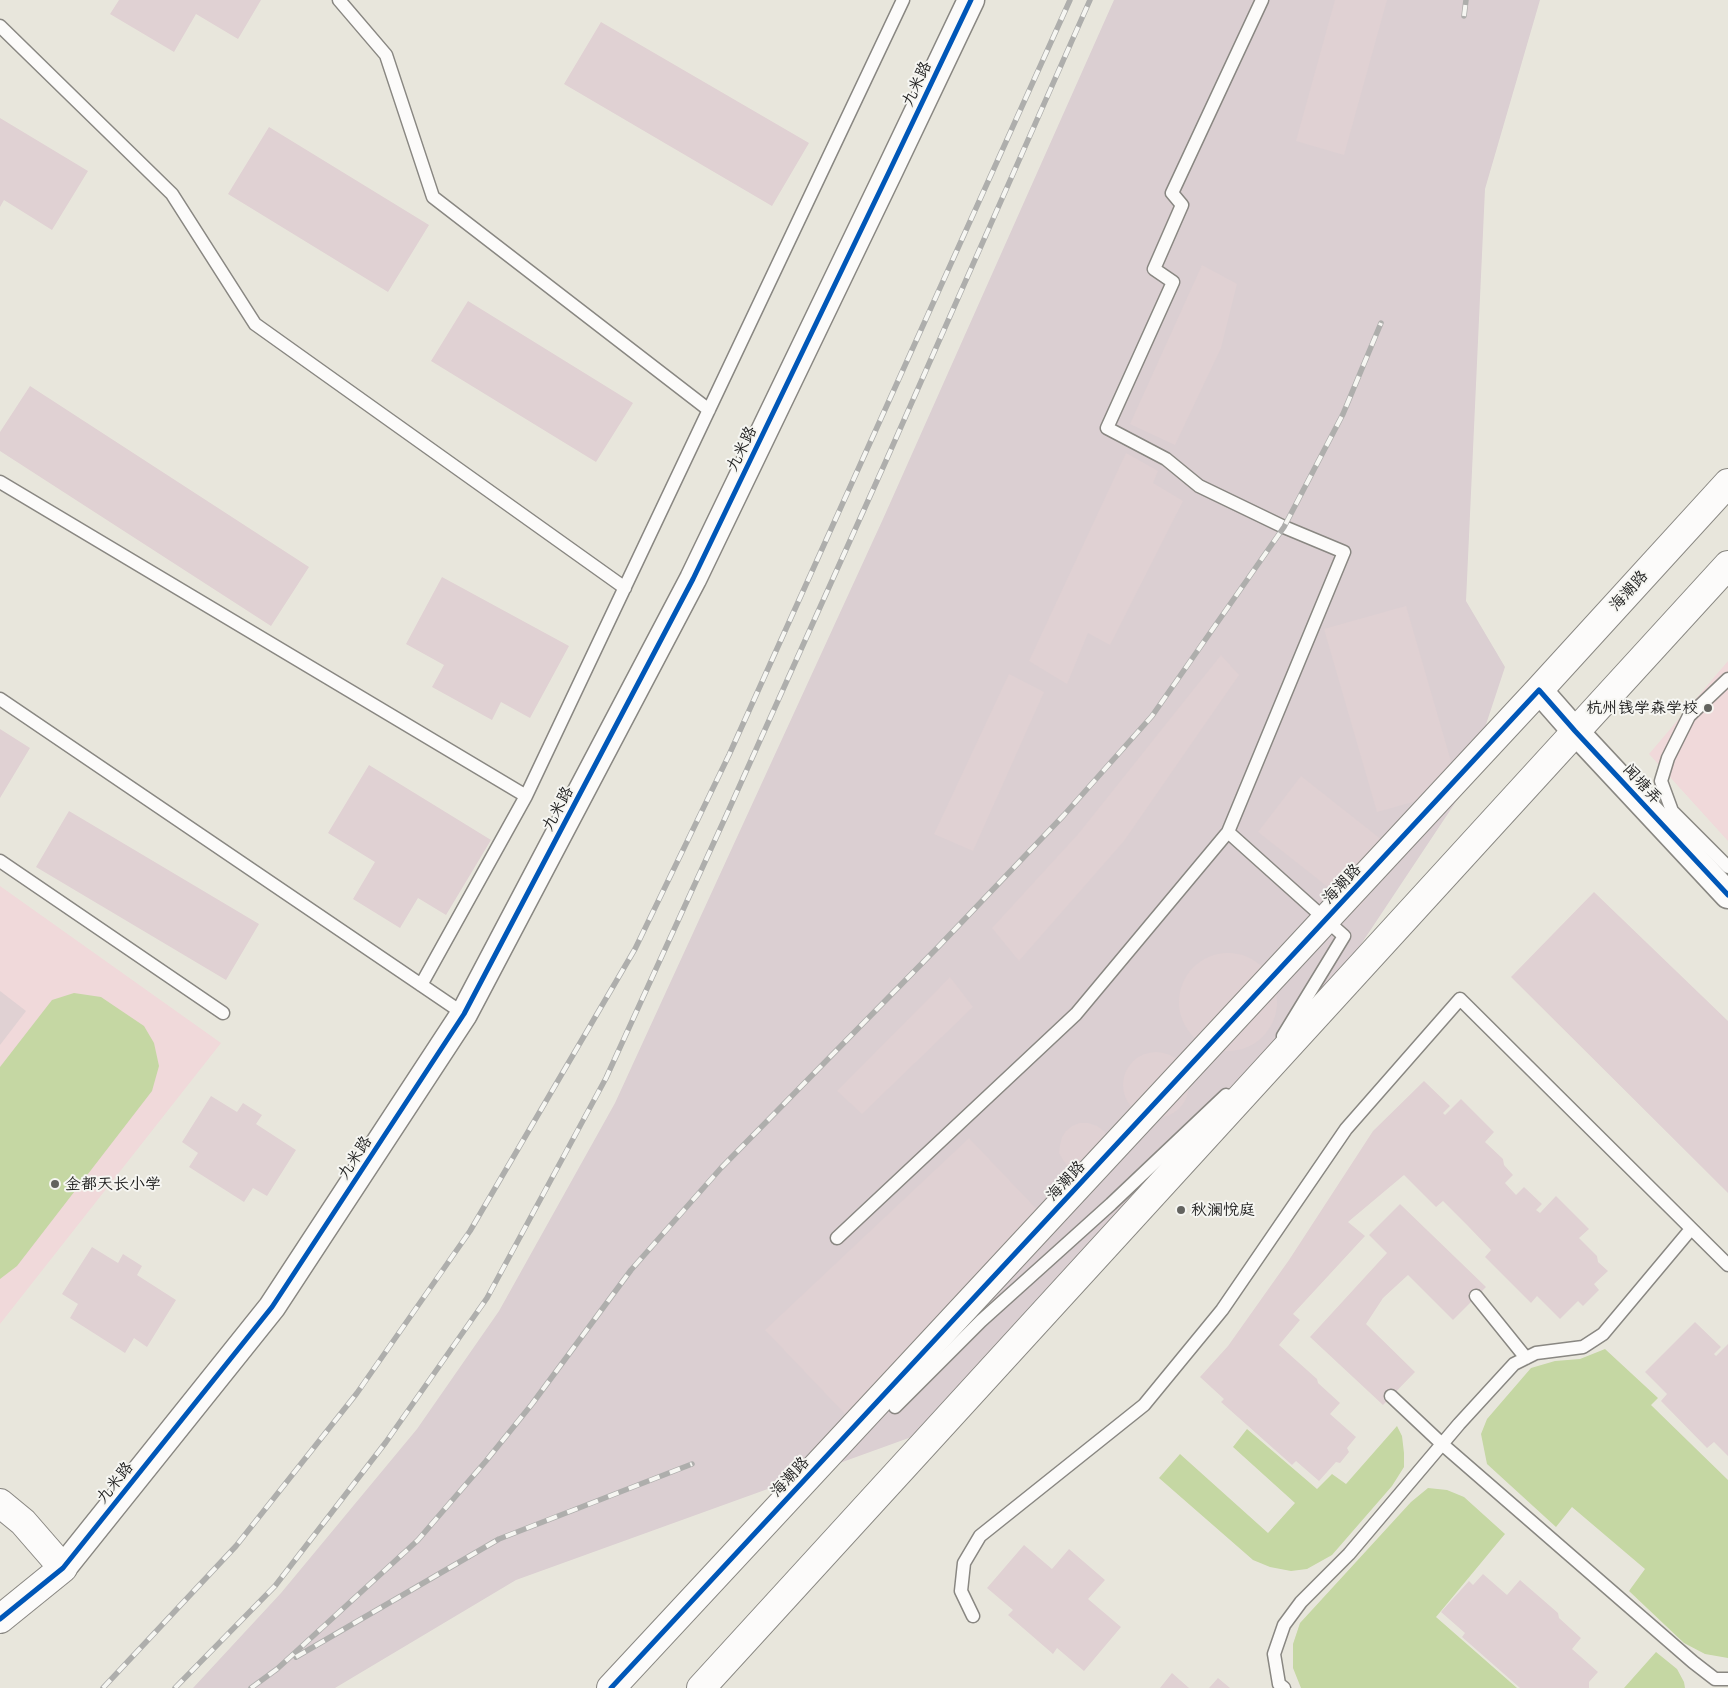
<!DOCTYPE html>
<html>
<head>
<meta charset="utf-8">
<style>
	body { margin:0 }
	canvas { display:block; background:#e8e6dc }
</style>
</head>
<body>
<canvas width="1728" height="1688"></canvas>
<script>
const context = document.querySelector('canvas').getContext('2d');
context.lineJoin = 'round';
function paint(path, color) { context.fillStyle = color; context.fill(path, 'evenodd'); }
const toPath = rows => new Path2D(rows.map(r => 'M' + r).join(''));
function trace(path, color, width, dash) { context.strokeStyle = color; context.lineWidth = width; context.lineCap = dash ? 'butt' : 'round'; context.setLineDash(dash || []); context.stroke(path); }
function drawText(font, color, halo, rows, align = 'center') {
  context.font = font + ' "Comic Neue","LXGW WenKai TC",sans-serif'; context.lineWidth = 4; context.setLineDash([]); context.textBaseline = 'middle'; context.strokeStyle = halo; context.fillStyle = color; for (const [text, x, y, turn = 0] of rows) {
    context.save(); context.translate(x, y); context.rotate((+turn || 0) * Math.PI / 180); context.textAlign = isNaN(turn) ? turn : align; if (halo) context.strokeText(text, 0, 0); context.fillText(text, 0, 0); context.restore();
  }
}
const built = toPath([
	[1728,661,1728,841,1649,754],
	[0,886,221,1043,0,1324]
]);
const industrial = toPath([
	[1114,0,1540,0,1485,189,1466,601,1505,667,1465,788,1270,1081,953,1422,516,1580,335,1688,193,1688,281,1593,417,1429,499,1311,615,1103,883,519]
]);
const green = toPath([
	[74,993,101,997,144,1026,154,1043,159,1066,152,1091,17,1266,0,1279,0,1067,52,1000],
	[1605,1349,1658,1398,1651,1405,1728,1480,1728,1658,1705,1654,1684,1643,1629,1591,1645,1569,1572,1507,1556,1527,1487,1464,1481,1434,1487,1419,1531,1368,1555,1361,1580,1359],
	[1397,1426,1402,1436,1404,1453,1404,1467,1392,1486,1332,1555,1307,1569,1291,1571,1270,1567,1253,1560,1159,1478,1180,1454,1268,1533,1295,1503,1233,1447,1247,1429,1317,1489,1332,1474,1346,1484],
	[1428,1488,1447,1490,1464,1497,1505,1534,1436,1617,1517,1688,1301,1688,1293,1668,1293,1644,1300,1623,1411,1502],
	[1656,1652,1677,1669,1684,1682,1685,1688,1624,1688]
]);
const building = toPath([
	[119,0,261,0,238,39,196,14,174,52,110,14],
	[1335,0,1387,0,1344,155,1296,141],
	[601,22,809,143,772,206,564,84],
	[0,118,88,171,52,230,4,200,0,207],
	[269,127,429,225,388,292,228,194],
	[1202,265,1237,284,1221,348,1175,445,1130,424],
	[468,301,633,403,596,462,431,361],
	[30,386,309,567,271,626,0,451,0,432],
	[1126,453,1158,471,1153,483,1183,501,1110,645,1088,633,1067,684,1029,661],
	[442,577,569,646,530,718,501,702,492,720,432,687,444,665,406,644],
	[1406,606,1459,789,1377,812,1324,629],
	[1221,655,1239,675,1124,841,1019,961,992,928,1079,833],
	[1009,674,1044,692,973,851,934,834],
	[0,729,30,748,0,798],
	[369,765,491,840,446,915,418,898,400,928,353,899,375,862,328,833],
	[1301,776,1401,855,1357,910,1258,832],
	[69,811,259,924,226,980,36,867],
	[1594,892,1728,1021,1728,1193,1511,977],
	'1179 1002a49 49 0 1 1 98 0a49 49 0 1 1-98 0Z',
	[950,977,973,1007,862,1114,837,1091],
	[0,991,26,1011,0,1045],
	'1123 1085a33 33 0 1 1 66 0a33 33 0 1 1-66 0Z',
	[1424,1081,1450,1106,1443,1113,1445,1115,1461,1099,1494,1132,1485,1142,1503,1159,1504,1165,1513,1175,1505,1183,1516,1195,1524,1187,1542,1204,1536,1210,1540,1213,1556,1196,1589,1229,1579,1238,1597,1256,1598,1262,1608,1271,1594,1284,1599,1290,1583,1306,1578,1301,1560,1319,1537,1296,1531,1303,1485,1257,1491,1250,1468,1226,1443,1201,1436,1207,1404,1175,1348,1222,1365,1236,1293,1314,1300,1320,1279,1345,1317,1379,1318,1383,1340,1403,1330,1414,1356,1437,1347,1448,1349,1452,1340,1463,1336,1462,1319,1481,1296,1461,1292,1465,1221,1402,1224,1399,1200,1377,1228,1346,1289,1260,1373,1131],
	[211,1096,237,1112,243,1103,262,1115,256,1124,296,1150,267,1196,253,1188,244,1202,189,1167,198,1153,182,1142],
	[1080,1123,1088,1123,1097,1126,1104,1131,1108,1138,1075,1171,1068,1167,1063,1160,1059,1153,1060,1145,1062,1137,1066,1131,1072,1126],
	[969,1138,1049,1222,845,1414,765,1330],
	[1400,1204,1486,1287,1453,1320,1408,1275,1383,1298,1366,1324,1415,1372,1383,1405,1310,1337,1387,1253,1369,1235],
	[92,1247,118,1263,123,1254,142,1266,137,1275,176,1300,147,1347,134,1338,125,1353,70,1318,78,1304,62,1294],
	[1695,1322,1721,1347,1714,1354,1716,1356,1728,1344,1728,1456,1714,1442,1707,1448,1661,1401,1667,1394,1645,1372],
	[1024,1545,1052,1569,1069,1549,1105,1580,1088,1599,1121,1627,1084,1671,1057,1648,1053,1654,1008,1615,1013,1610,987,1588],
	[1483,1574,1507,1595,1520,1580,1558,1613,1559,1618,1581,1638,1572,1649,1598,1672,1589,1682,1589,1688,1520,1688,1462,1637,1465,1633,1441,1612,1469,1581,1473,1585],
	[1172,1673,1189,1688,1160,1688],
	[1218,1678,1230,1688,1209,1688]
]);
const lane = toPath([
	[339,0,386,55,433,197,709,410],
	[0,26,172,194,255,324,625,588],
	[0,482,526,796],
	[1728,679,1689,716,1668,758,1661,781,1672,811,1728,867],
	[0,699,464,1014],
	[1228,832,1344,936,1283,1036],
	[0,861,223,1013],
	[421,985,526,796,903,0],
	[837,1238,1076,1014,1228,832,1344,552,1284,527,1199,486,1166,459,1107,428,1173,282,1154,269,1182,205,1172,193,1262,0],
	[1476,1296,1526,1358],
	[1391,1396,1442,1444,1693,1662,1715,1679,1728,1679],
	[895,1407,981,1321,1111,1204,1226,1095],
	[973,1616,961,1591,964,1563,980,1536,1144,1405,1222,1310,1346,1129,1460,999,1728,1265],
	[1284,1688,1279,1684,1274,1654,1284,1625,1301,1602,1349,1554,1459,1424,1514,1364,1536,1353,1583,1347,1603,1334,1691,1229]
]);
const street = toPath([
	[1539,690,1575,731,1728,895],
	[63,1568,272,1307,464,1014,693,579,889,172,971,0]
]);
const secondary = toPath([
	[0,1503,23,1522,63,1568,0,1619],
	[611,1688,1539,690,1728,483],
	[701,1688,1728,565]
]);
const rail = toPath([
	[1464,16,1466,0],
	[296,1657,499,1539,692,1464],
	[103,1688,236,1546,357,1393,470,1231,635,949,729,755,1070,0],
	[175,1688,275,1586,386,1442,487,1298,606,1078,726,816,885,463,1090,0],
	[251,1688,277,1669,418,1540,486,1461,532,1404,631,1270,721,1168,940,945,1064,815,1152,716,1284,527,1343,414,1381,323]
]);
const cycleway = toPath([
	[0,1619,63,1568,272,1307,464,1014,693,579,889,172,971,0],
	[611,1688,1539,690,1575,731,1728,895]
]);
const markers = [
	[1708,708,5,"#63635f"],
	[55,1184,5,"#63635f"],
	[1181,1210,5,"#63635f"]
];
const streetNames = [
	["九米路",917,84,-65],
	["九米路",742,449,-64],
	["海潮路",1629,591,-48],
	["闻塘弄",1642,784,47],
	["九米路",558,809,-62],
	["海潮路",1342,884,-47],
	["九米路",355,1158,-57],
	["海潮路",1066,1181,-47],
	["海潮路",790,1477,-47],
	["九米路",115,1483,-51]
];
const poiNames = [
	["杭州钱学森学校",1698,708,"right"],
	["金都天长小学",65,1184],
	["秋澜悦庭",1191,1210]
];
paint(built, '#f0d9da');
paint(industrial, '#dbcfd2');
paint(green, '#c5d7a3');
paint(building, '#e0d1d3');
trace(lane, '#898782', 15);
trace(street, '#898782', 29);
trace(secondary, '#898782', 30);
trace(lane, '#fcfbfa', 12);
trace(street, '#fcfbfa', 26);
trace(secondary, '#fcfbfa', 28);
trace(rail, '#aeaeac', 5.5);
trace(rail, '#f6f6f2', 4, [11]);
trace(cycleway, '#0057b8', 5);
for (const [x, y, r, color] of markers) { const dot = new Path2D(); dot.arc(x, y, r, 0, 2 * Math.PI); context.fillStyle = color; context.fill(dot); trace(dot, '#f6f6f2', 2); }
drawText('16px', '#1c1c1c', '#f6f6f2', streetNames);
drawText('16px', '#1c1c1c', '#f6f6f2', poiNames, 'left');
</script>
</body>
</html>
